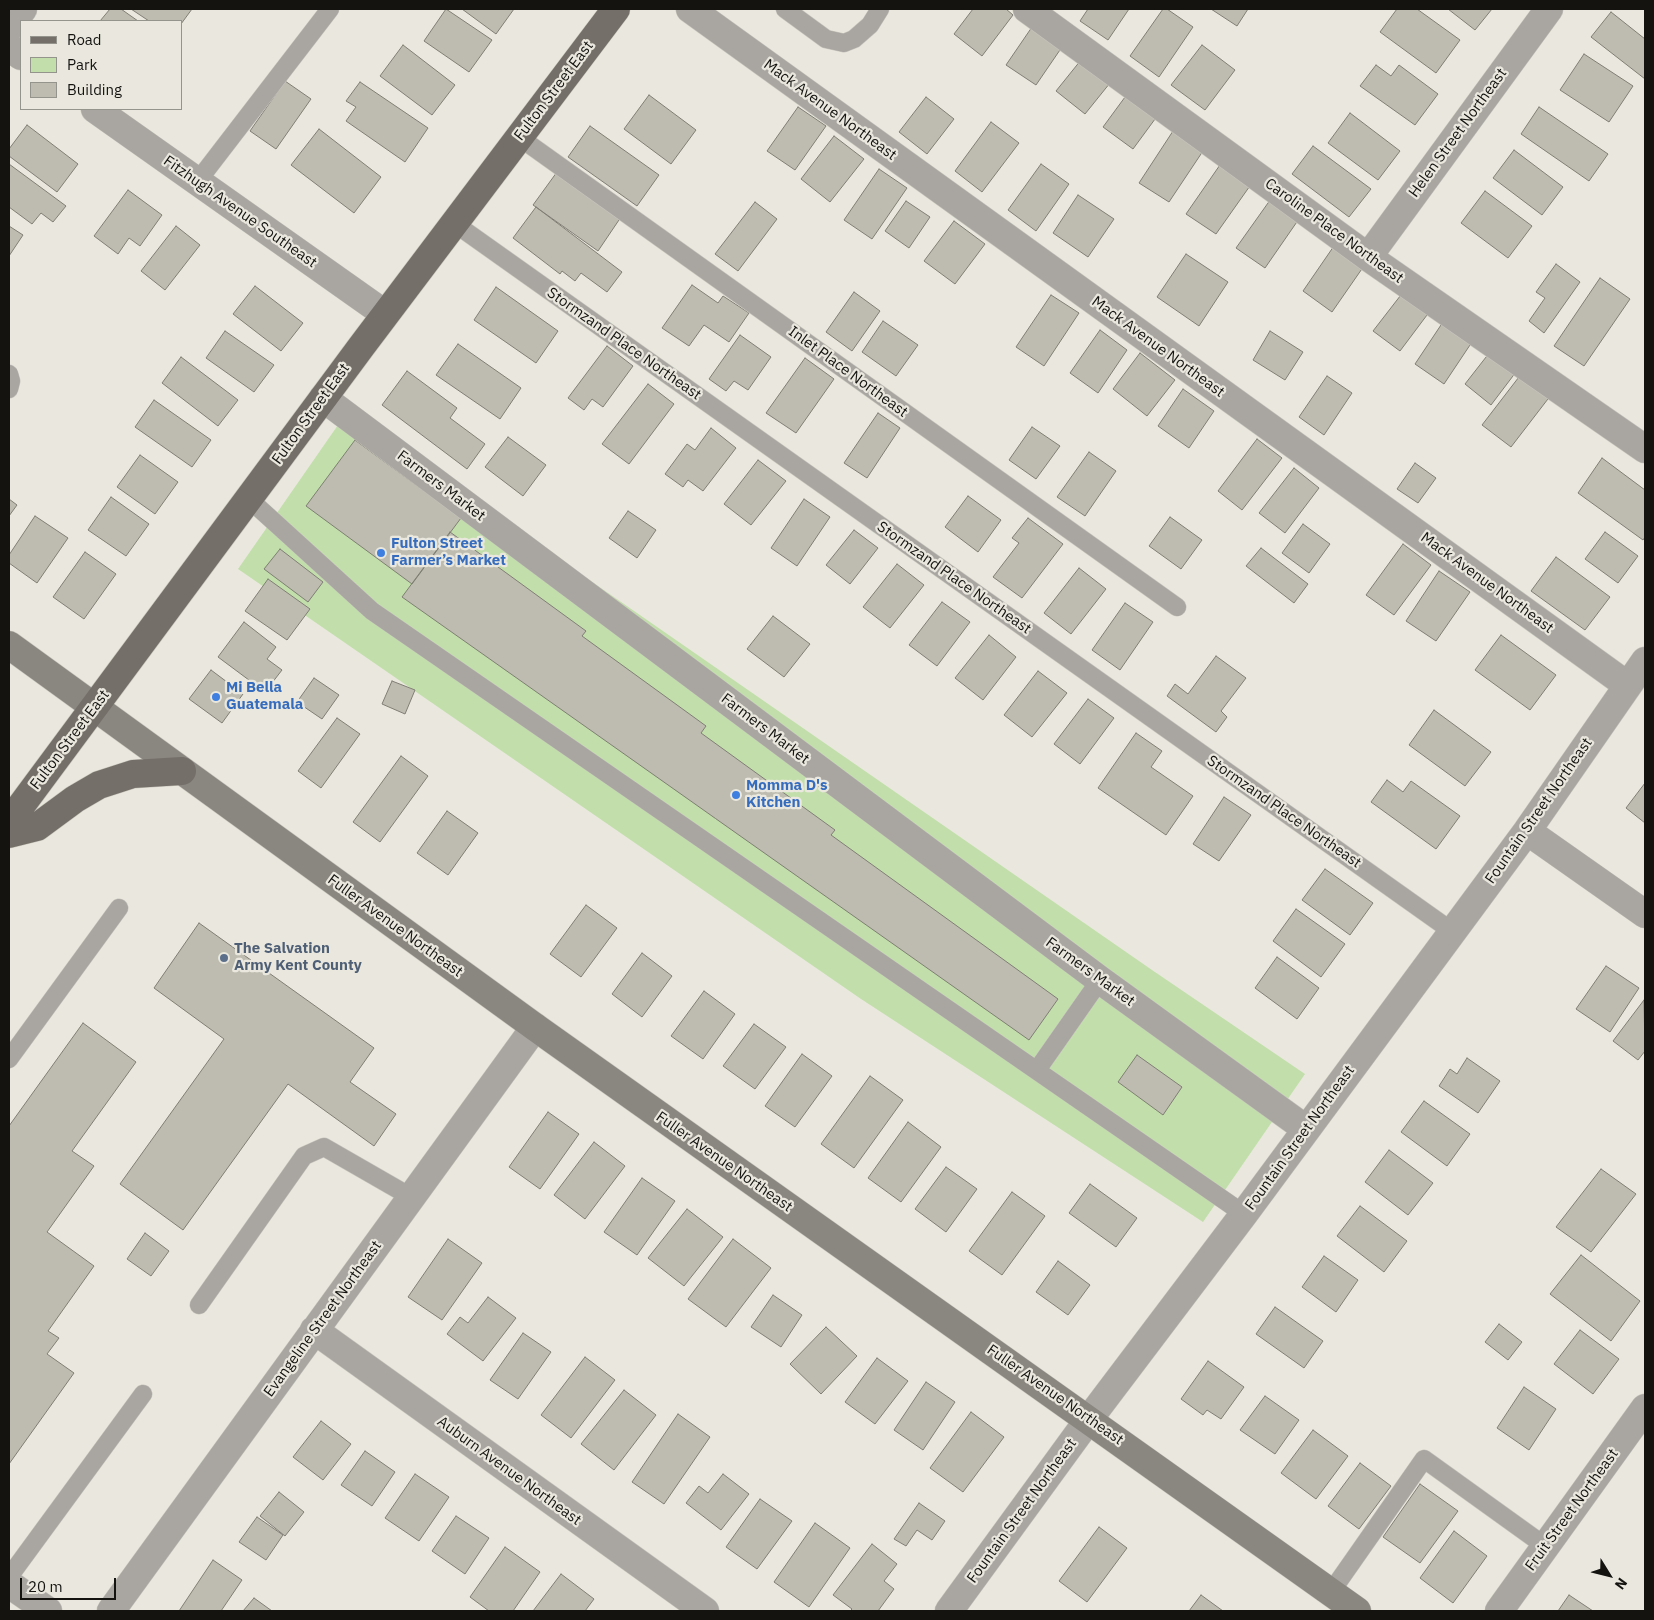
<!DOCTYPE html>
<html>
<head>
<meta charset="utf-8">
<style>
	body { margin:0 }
	#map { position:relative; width:1654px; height:1620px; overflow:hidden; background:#eae8de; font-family:"IBM Plex Sans",sans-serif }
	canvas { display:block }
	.frame { position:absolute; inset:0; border:10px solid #141310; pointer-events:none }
	.legend { position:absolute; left:20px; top:20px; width:162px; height:90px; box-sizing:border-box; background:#eae8de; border:1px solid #94938c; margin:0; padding:6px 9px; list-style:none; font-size:15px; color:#141310 }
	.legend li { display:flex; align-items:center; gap:10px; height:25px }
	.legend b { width:25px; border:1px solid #94938c }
	.north { position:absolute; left:1584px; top:1550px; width:50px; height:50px; -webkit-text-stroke:4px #eae8de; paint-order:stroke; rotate:126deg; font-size:14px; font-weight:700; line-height:20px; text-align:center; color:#141310 }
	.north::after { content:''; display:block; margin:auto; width:18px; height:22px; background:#141310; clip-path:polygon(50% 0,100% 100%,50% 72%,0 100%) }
	.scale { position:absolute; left:20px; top:1578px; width:96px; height:22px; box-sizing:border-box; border:2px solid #141310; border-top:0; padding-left:6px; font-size:15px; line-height:18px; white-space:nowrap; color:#141310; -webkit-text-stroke:4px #eae8de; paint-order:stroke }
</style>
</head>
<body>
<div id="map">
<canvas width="1654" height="1620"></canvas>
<div class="frame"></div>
<ul class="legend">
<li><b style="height:6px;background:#746f68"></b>Road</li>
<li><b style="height:14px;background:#c2dfab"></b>Park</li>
<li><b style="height:14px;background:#bebcb1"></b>Building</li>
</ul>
<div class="north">N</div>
<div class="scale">20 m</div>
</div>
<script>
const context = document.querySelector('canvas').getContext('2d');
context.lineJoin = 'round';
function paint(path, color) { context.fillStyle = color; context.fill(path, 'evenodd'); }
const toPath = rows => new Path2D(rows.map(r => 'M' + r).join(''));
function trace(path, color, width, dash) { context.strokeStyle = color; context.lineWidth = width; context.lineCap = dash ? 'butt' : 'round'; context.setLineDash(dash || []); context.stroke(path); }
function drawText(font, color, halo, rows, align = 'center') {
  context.font = font + ' "IBM Plex Sans",sans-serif'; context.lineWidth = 4.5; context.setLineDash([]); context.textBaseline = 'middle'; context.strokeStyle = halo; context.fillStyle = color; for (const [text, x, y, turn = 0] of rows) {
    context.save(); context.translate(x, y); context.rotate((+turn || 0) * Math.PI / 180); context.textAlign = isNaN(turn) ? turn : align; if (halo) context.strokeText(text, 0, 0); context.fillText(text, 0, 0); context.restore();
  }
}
const green = toPath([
	[347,412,1152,970,1305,1074,1203,1222,861,999,238,569]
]);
const building = toPath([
	[110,9,121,9,138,21,100,21,110,9],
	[131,9,192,9,181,24,181,21,149,21,131,9],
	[446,9,492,40,469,72,424,41,446,9],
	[462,9,514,9,496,34,462,9],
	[973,9,1006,9,1013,15,982,56,954,34,973,9],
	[1088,9,1129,9,1108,40,1080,21,1088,9],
	[1163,9,1167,9,1193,27,1159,77,1130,56,1163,9],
	[1211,9,1248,9,1237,26,1211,9],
	[1397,9,1417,9,1460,40,1436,73,1380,32,1397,9],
	[1448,9,1492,9,1475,30,1448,9],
	[1611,12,1645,39,1645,79,1591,37,1611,12],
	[1032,27,1062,47,1036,85,1006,65,1032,27],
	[403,45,455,85,432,115,380,76,403,45],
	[1202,45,1235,70,1205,110,1171,85,1202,45],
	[1584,54,1633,86,1609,122,1560,90,1584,54],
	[1081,60,1110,83,1085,114,1056,91,1081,60],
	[1376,65,1391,76,1399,65,1438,94,1415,125,1360,86,1376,65],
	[285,81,311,99,276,149,250,131,285,81],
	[360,82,428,128,405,162,346,121,356,107,346,101,360,82],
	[1128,93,1158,115,1133,149,1103,127,1128,93],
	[649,95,696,130,671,164,624,129,649,95],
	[926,97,954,119,927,154,899,132,926,97],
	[798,107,826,126,795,170,767,151,798,107],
	[1539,107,1608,154,1589,181,1521,134,1539,107],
	[1350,113,1400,151,1378,180,1328,143,1350,113],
	[991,122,1019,143,982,192,955,171,991,122],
	[27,125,78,164,57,192,9,156,9,149,27,125],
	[590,126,659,175,637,206,568,157,590,126],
	[1175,128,1205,148,1169,202,1139,183,1175,128],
	[319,129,381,177,354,213,291,165,319,129],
	[834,136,864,159,830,202,801,179,834,136],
	[1313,146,1371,189,1349,217,1292,174,1313,146],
	[1514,150,1563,187,1542,215,1493,178,1514,150],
	[1222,162,1252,183,1216,234,1186,214,1222,162],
	[9,164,66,206,53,222,41,213,32,224,9,207,9,164],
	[1041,164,1069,184,1036,231,1008,210,1041,164],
	[879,169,907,188,872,239,844,220,879,169],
	[557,172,621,217,598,251,533,205,557,172],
	[128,190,162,215,140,246,129,238,118,254,94,236,128,190],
	[1485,191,1532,226,1508,258,1461,223,1485,191],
	[1078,195,1114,219,1088,257,1053,233,1078,195],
	[1273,196,1301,216,1265,268,1236,248,1273,196],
	[906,201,930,217,909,248,885,231,906,201],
	[755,202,777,219,738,271,715,254,755,202],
	[536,207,622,272,607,292,581,273,575,281,562,271,560,274,513,238,536,207],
	[954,221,985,244,955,284,924,261,954,221],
	[9,226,23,235,9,256,9,226],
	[176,226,200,245,165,290,141,271,176,226],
	[1336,243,1366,263,1332,312,1303,291,1336,243],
	[1186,254,1228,282,1199,326,1157,297,1186,254],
	[1556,264,1580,282,1544,333,1529,321,1545,298,1536,292,1556,264],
	[1600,278,1630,299,1584,366,1554,346,1600,278],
	[692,285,718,303,723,296,749,313,729,342,704,325,689,346,662,328,692,285],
	[255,286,303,323,281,351,233,314,255,286],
	[496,287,558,331,536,363,474,320,496,287],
	[1404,291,1430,311,1400,351,1373,331,1404,291],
	[854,292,880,311,852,351,826,332,854,292],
	[1051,295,1079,313,1044,366,1016,347,1051,295],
	[1445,319,1474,339,1444,384,1415,364,1445,319],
	[883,321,918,345,896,376,862,352,883,321],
	[1100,330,1127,350,1098,393,1070,373,1100,330],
	[225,331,274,365,254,392,206,358,225,331],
	[1270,331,1303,352,1285,380,1253,360,1270,331],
	[740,335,771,357,748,390,734,381,726,391,709,379,740,335],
	[458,344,521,388,500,419,436,375,458,344],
	[607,346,633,366,603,407,592,399,584,410,568,398,607,346],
	[1490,352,1516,372,1491,405,1465,384,1490,352],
	[1140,353,1175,380,1147,416,1113,389,1140,353],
	[181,357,238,400,218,426,162,383,181,357],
	[805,358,834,379,796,433,766,413,805,358],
	[407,371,457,408,450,418,485,444,467,469,382,405,407,371],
	[1522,373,1551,395,1511,447,1482,425,1522,373],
	[1327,376,1352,393,1324,435,1299,417,1327,376],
	[648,384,674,404,629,464,602,444,648,384],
	[1183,389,1214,411,1189,448,1158,426,1183,389],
	[154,400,211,440,192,467,135,427,154,400],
	[878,413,900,428,867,478,844,463,878,413],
	[1032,427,1060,446,1036,479,1009,460,1032,427],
	[711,428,736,448,703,491,688,480,683,487,665,474,687,444,695,450,711,428],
	[508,437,546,465,523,496,485,467,508,437],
	[1257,439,1282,458,1242,510,1218,491,1257,439],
	[355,440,461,518,412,584,306,506,355,440],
	[1089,452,1116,471,1085,516,1057,497,1089,452],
	[140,455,178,482,155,514,117,487,140,455],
	[1602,458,1645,490,1645,537,1643,540,1578,493,1602,458],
	[758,460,786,481,751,525,724,504,758,460],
	[1415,463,1436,478,1418,503,1397,489,1415,463],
	[1294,468,1319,488,1285,533,1259,513,1294,468],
	[968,496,1001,520,978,552,945,527,968,496],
	[111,497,149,524,126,556,88,530,111,497],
	[9,499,17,505,9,516,9,499],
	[804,499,830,517,797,566,771,548,804,499],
	[628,511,656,530,637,558,609,538,628,511],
	[35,516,68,538,37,583,9,563,9,555,35,516],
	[1170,517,1202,540,1181,569,1149,546,1170,517],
	[1028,518,1063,544,1022,598,993,577,1019,543,1012,538,1028,518],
	[1303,524,1330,544,1309,573,1282,553,1303,524],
	[854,530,878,548,850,584,826,565,854,530],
	[450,532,586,631,582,636,706,726,701,733,835,830,831,835,1058,999,1029,1040,402,597,450,532],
	[1605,532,1638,556,1618,583,1585,559,1605,532],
	[1403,544,1431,565,1394,615,1366,595,1403,544],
	[1261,548,1308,584,1294,603,1246,566,1261,548],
	[280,549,323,582,308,602,264,569,280,549],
	[85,552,116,574,84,619,53,597,85,552],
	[1556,557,1610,597,1585,630,1531,591,1556,557],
	[897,564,924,585,890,628,863,607,897,564],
	[1079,568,1106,589,1071,634,1044,613,1079,568],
	[1439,571,1470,592,1436,641,1406,621,1439,571],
	[268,579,310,609,287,640,245,611,268,579],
	[942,602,970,622,937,666,909,645,942,602],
	[1125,603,1153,622,1120,670,1092,650,1125,603],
	[773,616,810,644,784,677,747,649,773,616],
	[244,622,276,647,267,659,282,670,265,692,218,657,244,622],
	[989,635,1016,657,983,700,955,678,989,635],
	[1501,635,1556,675,1530,710,1475,670,1501,635],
	[1216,656,1246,678,1221,711,1227,717,1216,732,1167,696,1175,684,1188,694,1216,656],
	[211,670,243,694,222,723,189,699,211,670],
	[1038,671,1067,693,1032,737,1004,715,1038,671],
	[314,678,339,695,322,719,297,702,314,678],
	[392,681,415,690,405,714,382,704,392,681],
	[1088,699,1114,718,1080,764,1054,744,1088,699],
	[1434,710,1491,752,1465,786,1409,745,1434,710],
	[337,718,360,734,321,788,298,771,337,718],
	[1136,733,1162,751,1151,767,1193,796,1166,835,1098,788,1136,733],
	[401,756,428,776,380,842,353,822,401,756],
	[1387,780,1403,792,1411,781,1460,816,1436,849,1371,802,1387,780],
	[1645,783,1645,823,1626,808,1645,783],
	[1224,797,1251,815,1219,861,1193,844,1224,797],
	[447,811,478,833,448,875,417,853,447,811],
	[1325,869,1373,903,1350,935,1302,900,1325,869],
	[586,905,617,928,581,977,550,954,586,905],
	[1296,909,1345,944,1321,977,1273,941,1296,909],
	[199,923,374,1048,350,1082,396,1114,374,1146,288,1084,183,1230,120,1184,224,1039,154,988,199,923],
	[642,953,672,976,642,1017,612,994,642,953],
	[1277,957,1319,988,1297,1019,1255,988,1277,957],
	[1606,966,1639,988,1610,1032,1576,1009,1606,966],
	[704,991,735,1014,703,1059,671,1036,704,991],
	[1644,1000,1645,1051,1638,1060,1613,1041,1644,1000],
	[83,1023,136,1062,72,1151,94,1166,47,1232,94,1266,48,1331,59,1338,47,1354,74,1373,9,1464,9,1126,83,1023],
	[754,1024,786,1047,755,1089,723,1066,754,1024],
	[802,1054,832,1076,795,1127,765,1106,802,1054],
	[1137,1055,1182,1087,1163,1115,1118,1082,1137,1055],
	[1467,1058,1500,1081,1478,1113,1439,1086,1450,1069,1457,1074,1467,1058],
	[870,1076,903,1100,854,1168,821,1144,870,1076],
	[1424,1101,1470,1134,1447,1166,1401,1132,1424,1101],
	[548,1112,579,1134,540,1189,509,1167,548,1112],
	[908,1122,941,1147,901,1202,868,1178,908,1122],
	[594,1142,625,1166,585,1219,554,1195,594,1142],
	[1389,1150,1433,1183,1408,1215,1365,1182,1389,1150],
	[946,1167,977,1189,946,1232,915,1209,946,1167],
	[1601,1169,1636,1194,1591,1252,1556,1227,1601,1169],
	[642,1178,675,1201,637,1255,604,1232,642,1178],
	[1090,1184,1137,1218,1116,1247,1069,1213,1090,1184],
	[1012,1192,1045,1216,1002,1275,969,1251,1012,1192],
	[1360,1206,1407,1241,1384,1272,1337,1236,1360,1206],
	[687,1209,723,1237,684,1286,648,1258,687,1209],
	[145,1233,169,1251,151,1276,127,1259,145,1233],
	[448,1239,482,1263,442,1320,408,1297,448,1239],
	[733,1239,771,1268,726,1327,688,1299,733,1239],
	[1581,1255,1640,1301,1611,1341,1550,1294,1581,1255],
	[1324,1256,1358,1280,1336,1312,1302,1287,1324,1256],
	[1058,1261,1090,1285,1068,1315,1036,1292,1058,1261],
	[773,1295,802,1315,781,1347,751,1327,773,1295],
	[488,1297,516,1318,483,1361,447,1334,460,1317,468,1323,488,1297],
	[1275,1307,1323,1341,1304,1368,1256,1334,1275,1307],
	[1499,1324,1522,1342,1508,1360,1485,1342,1499,1324],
	[826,1327,857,1356,821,1394,790,1364,826,1327],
	[1580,1330,1619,1359,1593,1394,1554,1364,1580,1330],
	[523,1333,551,1352,518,1399,490,1380,523,1333],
	[585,1357,615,1380,571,1438,541,1415,585,1357],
	[877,1358,908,1381,875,1424,845,1402,877,1358],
	[1208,1361,1244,1387,1221,1419,1207,1410,1203,1415,1181,1399,1208,1361],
	[926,1382,955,1402,923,1450,894,1430,926,1382],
	[1524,1387,1556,1409,1529,1450,1497,1428,1524,1387],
	[624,1390,656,1415,614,1470,581,1444,624,1390],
	[1265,1396,1299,1420,1275,1454,1240,1430,1265,1396],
	[971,1412,1004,1437,963,1492,930,1468,971,1412],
	[678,1414,710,1437,664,1504,632,1482,678,1414],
	[321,1421,351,1444,323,1480,293,1457,321,1421],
	[1313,1430,1348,1456,1316,1499,1281,1473,1313,1430],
	[365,1451,395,1472,372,1506,341,1485,365,1451],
	[1360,1463,1391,1486,1359,1529,1328,1506,1360,1463],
	[415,1474,449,1497,419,1541,385,1518,415,1474],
	[723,1474,749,1494,721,1530,686,1503,699,1486,708,1493,723,1474],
	[1420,1484,1458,1511,1420,1563,1383,1537,1420,1484],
	[279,1492,304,1512,285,1536,260,1516,279,1492],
	[760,1499,792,1521,757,1569,726,1547,760,1499],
	[919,1503,945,1521,932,1540,917,1530,906,1546,894,1539,919,1503],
	[456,1516,489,1538,465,1574,432,1551,456,1516],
	[257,1517,283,1535,266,1560,239,1542,257,1517],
	[815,1523,850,1548,809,1607,774,1582,815,1523],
	[1099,1527,1127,1548,1087,1602,1059,1581,1099,1527],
	[1454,1531,1487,1556,1453,1603,1420,1578,1454,1531],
	[872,1544,897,1564,884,1581,894,1589,878,1611,850,1611,852,1609,833,1595,872,1544],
	[505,1547,540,1572,513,1611,489,1611,470,1597,505,1547],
	[213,1560,242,1580,221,1611,179,1611,213,1560],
	[561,1574,594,1599,585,1611,533,1611,561,1574],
	[1201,1595,1223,1611,1189,1611,1201,1595],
	[1569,1595,1593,1611,1558,1611,1569,1595],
	[254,1598,272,1611,243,1611,254,1598]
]);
const lane = toPath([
	[785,9,826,39,844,43,854,39,870,25,880,9],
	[519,137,1177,607],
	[197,182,330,9],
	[454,223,1453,932],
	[9,374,11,381,9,389],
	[249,499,372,611,1244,1214],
	[9,1059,119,908],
	[1037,1070,1100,980],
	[199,1305,304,1156,324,1147,411,1197],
	[9,1577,143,1394],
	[1331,1592,1424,1459,1545,1546]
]);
const street = toPath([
	[690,9,1627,685],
	[1027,9,1368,257,1645,449],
	[9,28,23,9],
	[9,47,21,56],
	[95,109,385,314],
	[1368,257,1549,9],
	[323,398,1100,980,1306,1129],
	[1527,831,1645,914],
	[314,1330,705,1611],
	[9,1584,48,1611],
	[111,1611,535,1027],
	[949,1611,1089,1419,1244,1214,1527,831,1645,661],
	[1499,1611,1645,1408]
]);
const secondary = toPath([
	[9,645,535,1027,1357,1611]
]);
const primary = toPath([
	[9,822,361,347,616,9],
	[9,834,37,827,75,799,99,785,133,774,182,771]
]);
const markers = [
	[381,553,5,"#3f7fe0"],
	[216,697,5,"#3f7fe0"],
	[736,795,5,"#3f7fe0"],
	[224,958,5,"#5c6f8a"]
];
const streetNames = [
	["Fulton Street East",554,91,-53],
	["Mack Avenue Northeast",830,110,36],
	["Helen Street Northeast",1458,133,-54],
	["Fitzhugh Avenue Southeast",240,212,35],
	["Caroline Place Northeast",1334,231,36],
	["Stormzand Place Northeast",624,344,35],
	["Mack Avenue Northeast",1158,347,36],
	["Inlet Place Northeast",848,372,36],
	["Fulton Street East",311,414,-54],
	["Farmers Market",441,486,37],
	["Stormzand Place Northeast",954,578,35],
	["Mack Avenue Northeast",1487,583,36],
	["Farmers Market",765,729,37],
	["Fulton Street East",70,740,-53],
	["Fountain Street Northeast",1539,811,-55],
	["Stormzand Place Northeast",1284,812,35],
	["Fuller Avenue Northeast",395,926,36],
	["Farmers Market",1090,972,36],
	["Fountain Street Northeast",1300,1138,-54],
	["Fuller Avenue Northeast",724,1162,35],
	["Evangeline Street Northeast",323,1319,-54],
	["Fuller Avenue Northeast",1055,1395,35],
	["Auburn Avenue Northeast",509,1471,36],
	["Fruit Street Northeast",1572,1510,-54],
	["Fountain Street Northeast",1022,1511,-54]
];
const shopNames = [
	["Fulton Street",391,544],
	["Farmer’s Market",391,561],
	["Mi Bella",226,688],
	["Guatemala",226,705],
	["Momma D's",746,786],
	["Kitchen",746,803]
];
const serviceNames = [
	["The Salvation",234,949],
	["Army Kent County",234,966]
];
paint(green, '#c2dfab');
paint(building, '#bebcb1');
trace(building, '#807e74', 1);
trace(lane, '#c8c6bd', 19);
trace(street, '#c8c6bd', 29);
trace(secondary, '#c8c6bd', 29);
trace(primary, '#c8c6bd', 29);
trace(lane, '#a9a6a2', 18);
trace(street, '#a9a6a2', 28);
trace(secondary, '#8a8680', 28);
trace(primary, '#746f68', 28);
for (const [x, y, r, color] of markers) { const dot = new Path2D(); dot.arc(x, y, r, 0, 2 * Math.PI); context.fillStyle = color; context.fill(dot); trace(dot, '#eae8de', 2); }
drawText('15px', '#141310', '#eae8de', streetNames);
drawText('bold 15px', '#366cbe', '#eae8de', shopNames, 'left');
drawText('bold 15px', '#4e5e75', '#eae8de', serviceNames, 'left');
</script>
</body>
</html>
